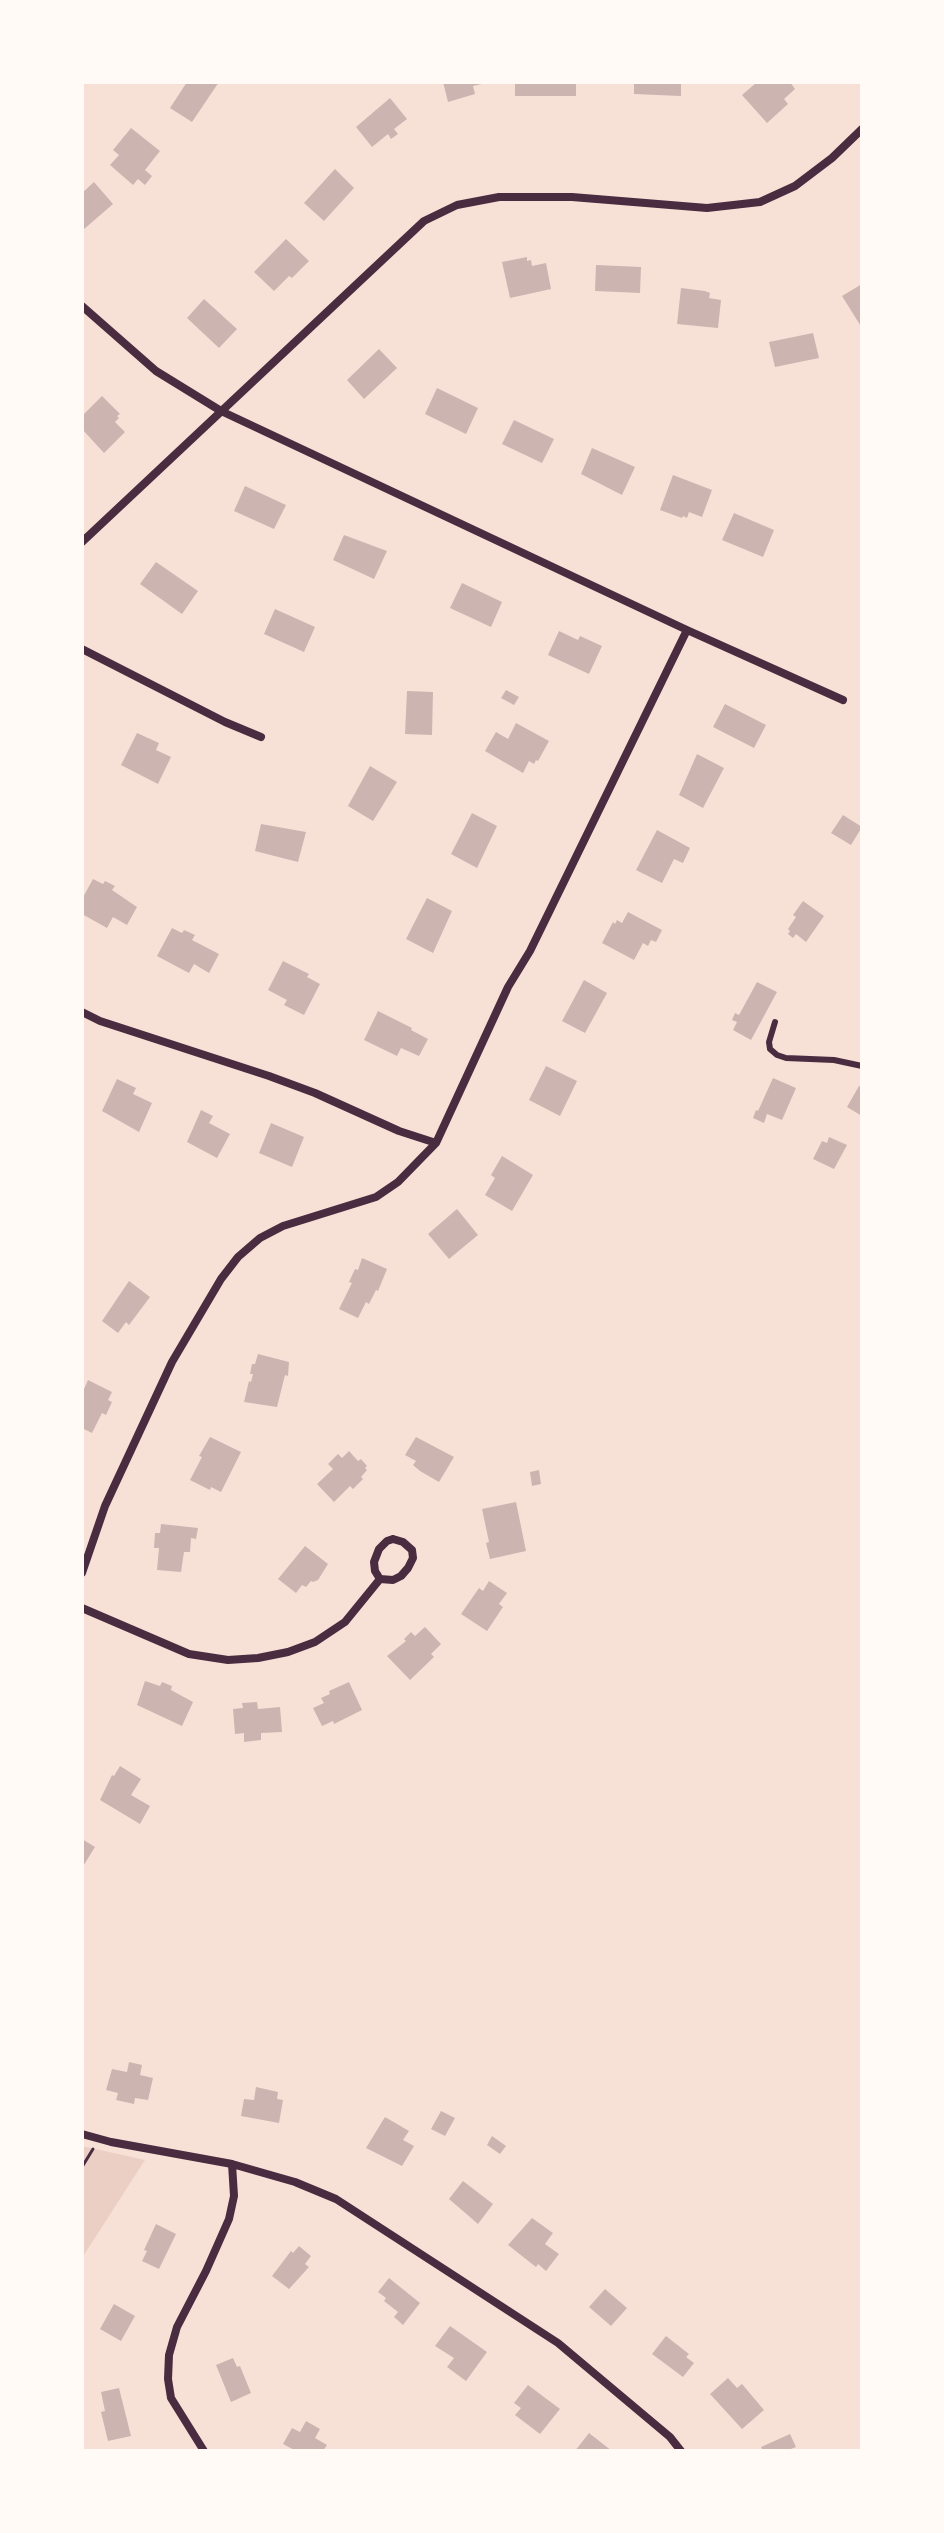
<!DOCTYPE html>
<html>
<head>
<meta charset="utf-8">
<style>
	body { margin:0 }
	#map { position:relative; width:944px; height:2533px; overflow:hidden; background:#f7e1d7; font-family:Inter,sans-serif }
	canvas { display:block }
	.frame { position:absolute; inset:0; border:84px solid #fffaf5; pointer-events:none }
</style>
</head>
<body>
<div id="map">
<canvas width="944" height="2533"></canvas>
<div class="frame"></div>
</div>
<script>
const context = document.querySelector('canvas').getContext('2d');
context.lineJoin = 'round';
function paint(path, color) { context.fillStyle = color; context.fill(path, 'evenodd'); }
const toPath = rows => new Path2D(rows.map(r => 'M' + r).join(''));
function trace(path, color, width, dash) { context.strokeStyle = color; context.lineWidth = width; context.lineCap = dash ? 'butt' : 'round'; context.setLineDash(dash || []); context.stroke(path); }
const green = toPath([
	[82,2146,145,2160,82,2258]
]);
const building = toPath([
	[187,82,219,82,192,122,170,108],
	[443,82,486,82,486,83,473,86,475,94,448,102],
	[515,82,576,82,576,96,515,96],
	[634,82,681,82,681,96,634,94],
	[757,82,790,82,795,89,784,99,788,104,767,123,742,95],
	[390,98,407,119,394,129,398,134,391,139,388,134,372,147,356,127],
	[131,128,160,151,145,170,152,176,145,185,138,179,133,185,110,165,119,155,113,150],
	[335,169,354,188,324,221,304,203],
	[94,182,113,204,83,230,82,193],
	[286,239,309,261,292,278,289,276,274,291,254,272],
	[527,257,527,261,531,260,532,266,546,263,551,289,510,298,502,262],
	[596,265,641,267,640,293,595,291],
	[862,284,862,328,842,296],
	[681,288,705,291,710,293,709,298,721,300,718,328,677,324],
	[204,299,237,329,219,348,187,318],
	[813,333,819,358,775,367,769,342],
	[379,349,397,368,364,399,347,380],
	[437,388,478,408,466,434,425,414],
	[102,396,120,414,117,416,119,418,115,422,125,432,104,453,82,429,82,416],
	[514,420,554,439,542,463,502,444],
	[592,448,635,467,622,495,581,474],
	[673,475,712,490,702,517,689,512,687,518,683,516,682,518,660,510],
	[245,486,286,505,274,529,234,511],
	[734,513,774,530,763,557,722,540],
	[344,535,387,551,374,579,333,560],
	[156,562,198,591,182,614,140,584],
	[462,583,502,602,491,627,450,608],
	[275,609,315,627,304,652,264,634],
	[559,631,578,640,580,636,602,646,589,674,548,655],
	[506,690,519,697,514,705,501,698],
	[407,691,433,692,432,735,405,734],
	[725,704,766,725,754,748,713,727],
	[516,723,549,741,538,761,536,760,534,764,529,761,523,773,485,751,496,732,508,739],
	[137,733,159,743,156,750,171,757,158,784,121,765],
	[697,754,724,768,703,808,679,795],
	[370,766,397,782,373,821,348,806],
	[472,813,497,826,477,868,451,854],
	[843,815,862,827,851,845,831,833],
	[261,824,306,832,298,862,255,851],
	[657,830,690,848,683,863,674,859,662,883,636,870],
	[93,879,103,884,105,881,115,886,112,890,137,907,127,925,113,917,107,928,82,914,82,899],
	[427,898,452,911,433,953,406,939],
	[803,901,824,916,806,942,796,934,793,938,788,934,790,931,788,929,796,917,793,915],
	[628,912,662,930,656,942,651,940,648,946,643,943,634,960,602,943,613,922,615,924,617,920,622,923],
	[172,928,182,933,184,930,195,935,192,940,219,954,209,973,194,964,189,973,157,956],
	[283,961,309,974,307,977,320,984,304,1015,284,1005,287,1000,268,990],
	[584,980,607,993,585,1033,562,1021],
	[757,982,777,992,751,1040,733,1030,737,1022,732,1020,735,1013,739,1015],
	[378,1011,412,1028,411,1030,428,1039,419,1056,401,1048,397,1056,364,1040],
	[546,1066,577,1081,560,1116,529,1100],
	[773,1078,796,1088,782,1120,767,1114,764,1123,753,1118,756,1110,758,1111],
	[117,1079,136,1088,133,1094,152,1103,139,1132,102,1111],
	[859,1086,862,1087,862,1116,847,1107],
	[201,1110,213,1116,209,1123,230,1134,217,1158,187,1142],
	[271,1123,304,1137,292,1167,259,1153],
	[829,1137,847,1145,834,1169,813,1159,822,1141,827,1143],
	[502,1156,533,1175,512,1211,485,1195,495,1178,491,1175],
	[457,1209,478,1235,449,1259,428,1234],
	[362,1258,387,1269,378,1291,376,1290,369,1304,366,1302,358,1318,339,1309,352,1283,349,1282,355,1269,358,1270],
	[129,1281,150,1297,129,1325,126,1322,118,1333,102,1321],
	[258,1354,289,1362,288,1376,285,1375,277,1407,244,1402,249,1381,251,1382,253,1374,250,1374,252,1364,255,1364],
	[88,1380,112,1392,108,1400,112,1402,106,1415,102,1413,92,1433,82,1428,82,1388,84,1389],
	[210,1437,241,1452,221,1492,211,1487,210,1490,190,1480,202,1457,199,1456],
	[416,1437,454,1457,439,1482,420,1471,413,1465,416,1461,405,1455],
	[349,1451,358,1461,361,1459,367,1466,365,1468,367,1470,361,1477,363,1479,353,1489,350,1486,334,1502,317,1484,333,1469,328,1464,338,1454,342,1458],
	[539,1470,541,1484,532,1486,530,1472],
	[516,1502,526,1551,490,1559,486,1543,489,1542,482,1509],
	[161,1524,198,1528,196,1539,191,1538,190,1552,184,1552,181,1572,157,1570,159,1548,154,1548,155,1533,160,1533],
	[305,1546,328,1564,318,1580,313,1582,311,1581,306,1587,302,1585,296,1593,278,1579],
	[489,1581,507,1593,499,1604,503,1607,487,1631,461,1614,479,1588,483,1591],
	[425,1627,441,1644,431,1654,434,1657,410,1680,387,1656,406,1641,404,1639,411,1632,415,1636],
	[145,1681,160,1686,162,1682,172,1686,171,1690,193,1702,182,1726,137,1705],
	[349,1682,362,1710,334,1724,333,1721,322,1726,313,1708,324,1703,321,1698,330,1694,329,1691],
	[257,1702,258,1709,280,1707,282,1732,261,1733,261,1740,244,1742,244,1733,235,1734,233,1709,243,1708,242,1703],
	[120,1766,141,1779,131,1795,150,1806,140,1824,100,1800,112,1775,114,1776],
	[82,1839,95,1847,82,1868],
	[129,2062,142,2065,140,2075,153,2078,148,2100,135,2098,134,2104,116,2100,118,2093,106,2090,112,2069,127,2072],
	[256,2087,278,2092,277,2099,283,2100,279,2123,241,2116,244,2099,254,2100],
	[441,2111,455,2118,445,2136,431,2129],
	[385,2117,409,2131,403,2140,414,2146,402,2166,366,2148],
	[492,2136,506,2146,500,2154,487,2145],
	[463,2181,493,2204,478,2224,449,2199],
	[532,2218,553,2233,545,2244,559,2254,546,2271,538,2264,536,2267,508,2245],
	[156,2224,176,2234,159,2269,142,2261,147,2251,144,2250],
	[299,2246,311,2256,305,2264,309,2267,289,2289,272,2276,291,2251,293,2253],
	[389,2278,420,2303,403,2325,394,2317,398,2312,384,2301,386,2298,378,2292],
	[605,2289,627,2308,611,2326,589,2307],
	[114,2304,135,2316,121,2341,100,2329],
	[450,2326,487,2352,466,2381,447,2367,454,2358,435,2346],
	[666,2336,689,2354,686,2357,694,2363,683,2377,652,2354],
	[233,2358,237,2367,240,2366,251,2393,231,2402,216,2365],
	[728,2378,737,2388,742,2384,764,2410,742,2429,710,2394],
	[528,2385,560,2409,540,2434,515,2415,521,2408,514,2403],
	[119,2388,131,2436,108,2441,101,2412,105,2411,101,2392],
	[306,2421,320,2429,315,2438,327,2445,323,2451,296,2451,283,2444,292,2428,300,2432],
	[589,2433,612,2451,575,2451],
	[790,2434,796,2447,786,2451,763,2451,761,2447]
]);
const path = toPath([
	[82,2167,93,2149]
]);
const service = toPath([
	[775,1022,769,1042,770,1049,777,1055,786,1058,834,1060,862,1066]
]);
const minor = toPath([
	[82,306,156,371,221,411,687,630,843,700],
	[82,542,424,221,457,205,499,197,572,197,707,208,760,202,795,186,832,158,862,129],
	[82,649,225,722,261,737],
	[82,1012,100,1021,269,1076,315,1093,399,1131,436,1143],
	[393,1539,403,1542,412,1550,413,1558,408,1568,401,1576,393,1580,380,1579,375,1571,374,1562,379,1549,387,1541,393,1539],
	[82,1573,105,1506,172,1362,221,1279,238,1257,260,1238,283,1226,376,1197,398,1182,436,1143,508,987,530,951,687,630],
	[82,1608,189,1654,228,1660,258,1658,288,1652,315,1642,345,1622,380,1579],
	[82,2134,111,2142,232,2164,295,2182,336,2199,558,2343,670,2437,681,2451],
	[204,2451,171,2398,168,2379,169,2355,177,2327,206,2271,229,2219,234,2196,232,2164]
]);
paint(green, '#ebcfc5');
paint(building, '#ccb4b1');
trace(path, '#4a2c40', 3);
trace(service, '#4a2c40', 6);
trace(minor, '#4a2c40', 8);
</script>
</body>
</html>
